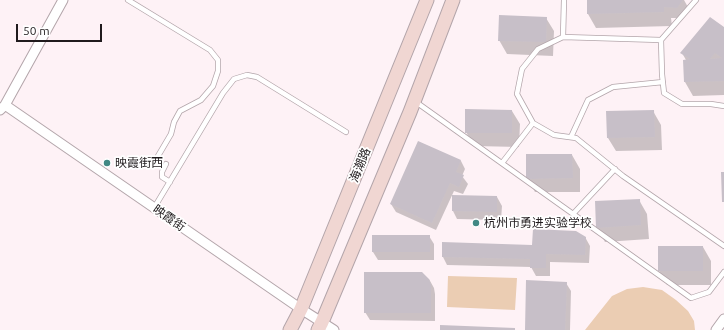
<!DOCTYPE html>
<html>
<head>
<meta charset="utf-8">
<style>
	body { margin:0 }
	#map { position:relative; width:724px; height:330px; overflow:hidden; background:#fef2f6; font-family:Ubuntu,sans-serif }
	canvas { display:block }
	.scale { position:absolute; left:16px; top:24px; width:86px; height:18px; box-sizing:border-box; border:2px solid #201b1d; border-top:0; padding-left:5px; font-size:12px; line-height:14px; white-space:nowrap; color:#201b1d; -webkit-text-stroke:3px #fff; paint-order:stroke }
</style>
</head>
<body>
<div id="map">
<canvas width="724" height="330"></canvas>
<div class="scale">50 m</div>
</div>
<script>
const context = document.querySelector('canvas').getContext('2d');
context.lineJoin = 'round';
function paint(path, color) { context.fillStyle = color; context.fill(path, 'evenodd'); }
const toPath = rows => new Path2D(rows.map(r => 'M' + r).join(''));
function trace(path, color, width, dash) { context.strokeStyle = color; context.lineWidth = width; context.lineCap = dash ? 'butt' : 'round'; context.setLineDash(dash || []); context.stroke(path); }
function drawText(font, color, halo, rows, align = 'center') {
  context.font = font + ' Ubuntu,"Noto Sans SC",sans-serif'; context.lineWidth = 3.5; context.setLineDash([]); context.textBaseline = 'middle'; context.strokeStyle = halo; context.fillStyle = color; for (const [text, x, y, turn = 0] of rows) {
    context.save(); context.translate(x, y); context.rotate((+turn || 0) * Math.PI / 180); context.textAlign = isNaN(turn) ? turn : align; if (halo) context.strokeText(text, 0, 0); context.fillText(text, 0, 0); context.restore();
  }
}
const green = toPath([
	[448,276,517,278,515,310,447,307],
	[643,287,662,290,676,300,688,311,694,321,695,330,585,330,612,296,627,289]
]);
const shadow = toPath([
	[588,0,684,0,689,9,682,18,671,18,672,26,596,28,588,14],
	[546,18,554,31,553,56,507,54,499,40],
	[724,28,724,95,693,96,685,82,684,61,686,60,682,53],
	[512,111,520,124,519,147,474,146,466,132],
	[653,111,661,125,662,150,616,151,608,138],
	[419,142,461,161,465,169,462,176,468,184,463,194,454,191,436,230,396,212,391,204],
	[572,155,580,169,580,192,535,192,527,178],
	[497,197,502,206,501,220,457,219,453,211],
	[639,200,647,214,649,239,605,242,597,228],
	[429,236,434,244,434,260,378,260,373,252],
	[585,237,590,246,589,263,550,262,550,276,536,276,531,267,447,265,443,257,533,246],
	[659,247,703,247,711,261,711,285,667,285,659,271],
	[429,279,434,288,435,294,435,321,370,320,365,312],
	[566,283,571,291,570,330,526,330]
]);
const building = toPath([
	[587,0,683,0,677,8,664,7,664,12,587,14],
	[499,15,547,17,546,42,498,41],
	[710,17,724,27,724,81,684,82,683,60,690,59,680,53],
	[715,53,722,58,710,59],
	[465,109,512,110,512,133,465,133],
	[654,110,655,137,607,138,606,111],
	[418,141,461,160,456,172,464,175,459,187,450,183,432,223,390,204],
	[526,154,572,154,573,178,526,179],
	[721,172,724,172,724,202,722,202],
	[452,195,497,196,497,212,452,211],
	[640,199,641,225,596,228,595,201],
	[533,229,576,231,586,237,585,255,546,254,546,268,530,268,530,259,442,257,442,242,532,245],
	[372,235,430,235,430,252,372,252],
	[658,246,703,246,703,271,658,271],
	[364,272,422,272,429,279,431,285,431,313,364,313],
	[526,280,567,282,565,330,525,330],
	[440,325,515,328,515,330,440,330]
]);
const service = toPath([
	[128,0,210,50,218,60,218,71,213,86,201,100,180,111,174,122,171,134,158,156],
	[696,0,661,40,563,37,538,49,522,69,517,94,533,123,554,135,576,138,623,176,724,246],
	[563,37,564,0],
	[661,40,662,74,664,93,682,104,711,104,724,106],
	[416,102,691,298,709,292,724,272],
	[571,137,588,100,613,87,663,82],
	[502,163,533,123],
	[166,164,162,172,162,177,170,182],
	[154,208,223,93,234,79,247,75,257,77,346,132],
	[573,214,615,169]
]);
const minor = toPath([
	[5,105,301,309,334,330],
	[0,110,5,105,63,0],
	[716,330,724,319]
]);
const secondary = toPath([
	[290,330,301,309,427,0],
	[318,330,322,322,410,112,453,0]
]);
const markers = [
	[107,163,4,"#418884"],
	[476,223,4,"#418884"]
];
const poiNames = [
	["映霞街西",115,163],
	["杭州市勇进实验学校",484,223]
];
const streetNames = [
	["海潮路",360,165,-68],
	["映霞街",169,218,35]
];
paint(green, '#ebcdb3');
paint(shadow, '#0003');
paint(building, '#c7bfc8');
trace(service, '#b3a5aa', 6);
trace(minor, '#b3a5aa', 11);
trace(secondary, '#b3a5aa', 15);
trace(service, '#fff', 4.5);
trace(minor, '#fff', 9);
trace(secondary, '#f0d6d2', 13);
for (const [x, y, r, color] of markers) { const dot = new Path2D(); dot.arc(x, y, r, 0, 2 * Math.PI); context.fillStyle = color; context.fill(dot); trace(dot, '#fff', 1.5); }
drawText('12px', '#201b1d', '#fff', poiNames, 'left');
drawText('12px', '#201b1d', '#fff', streetNames);
</script>
</body>
</html>
